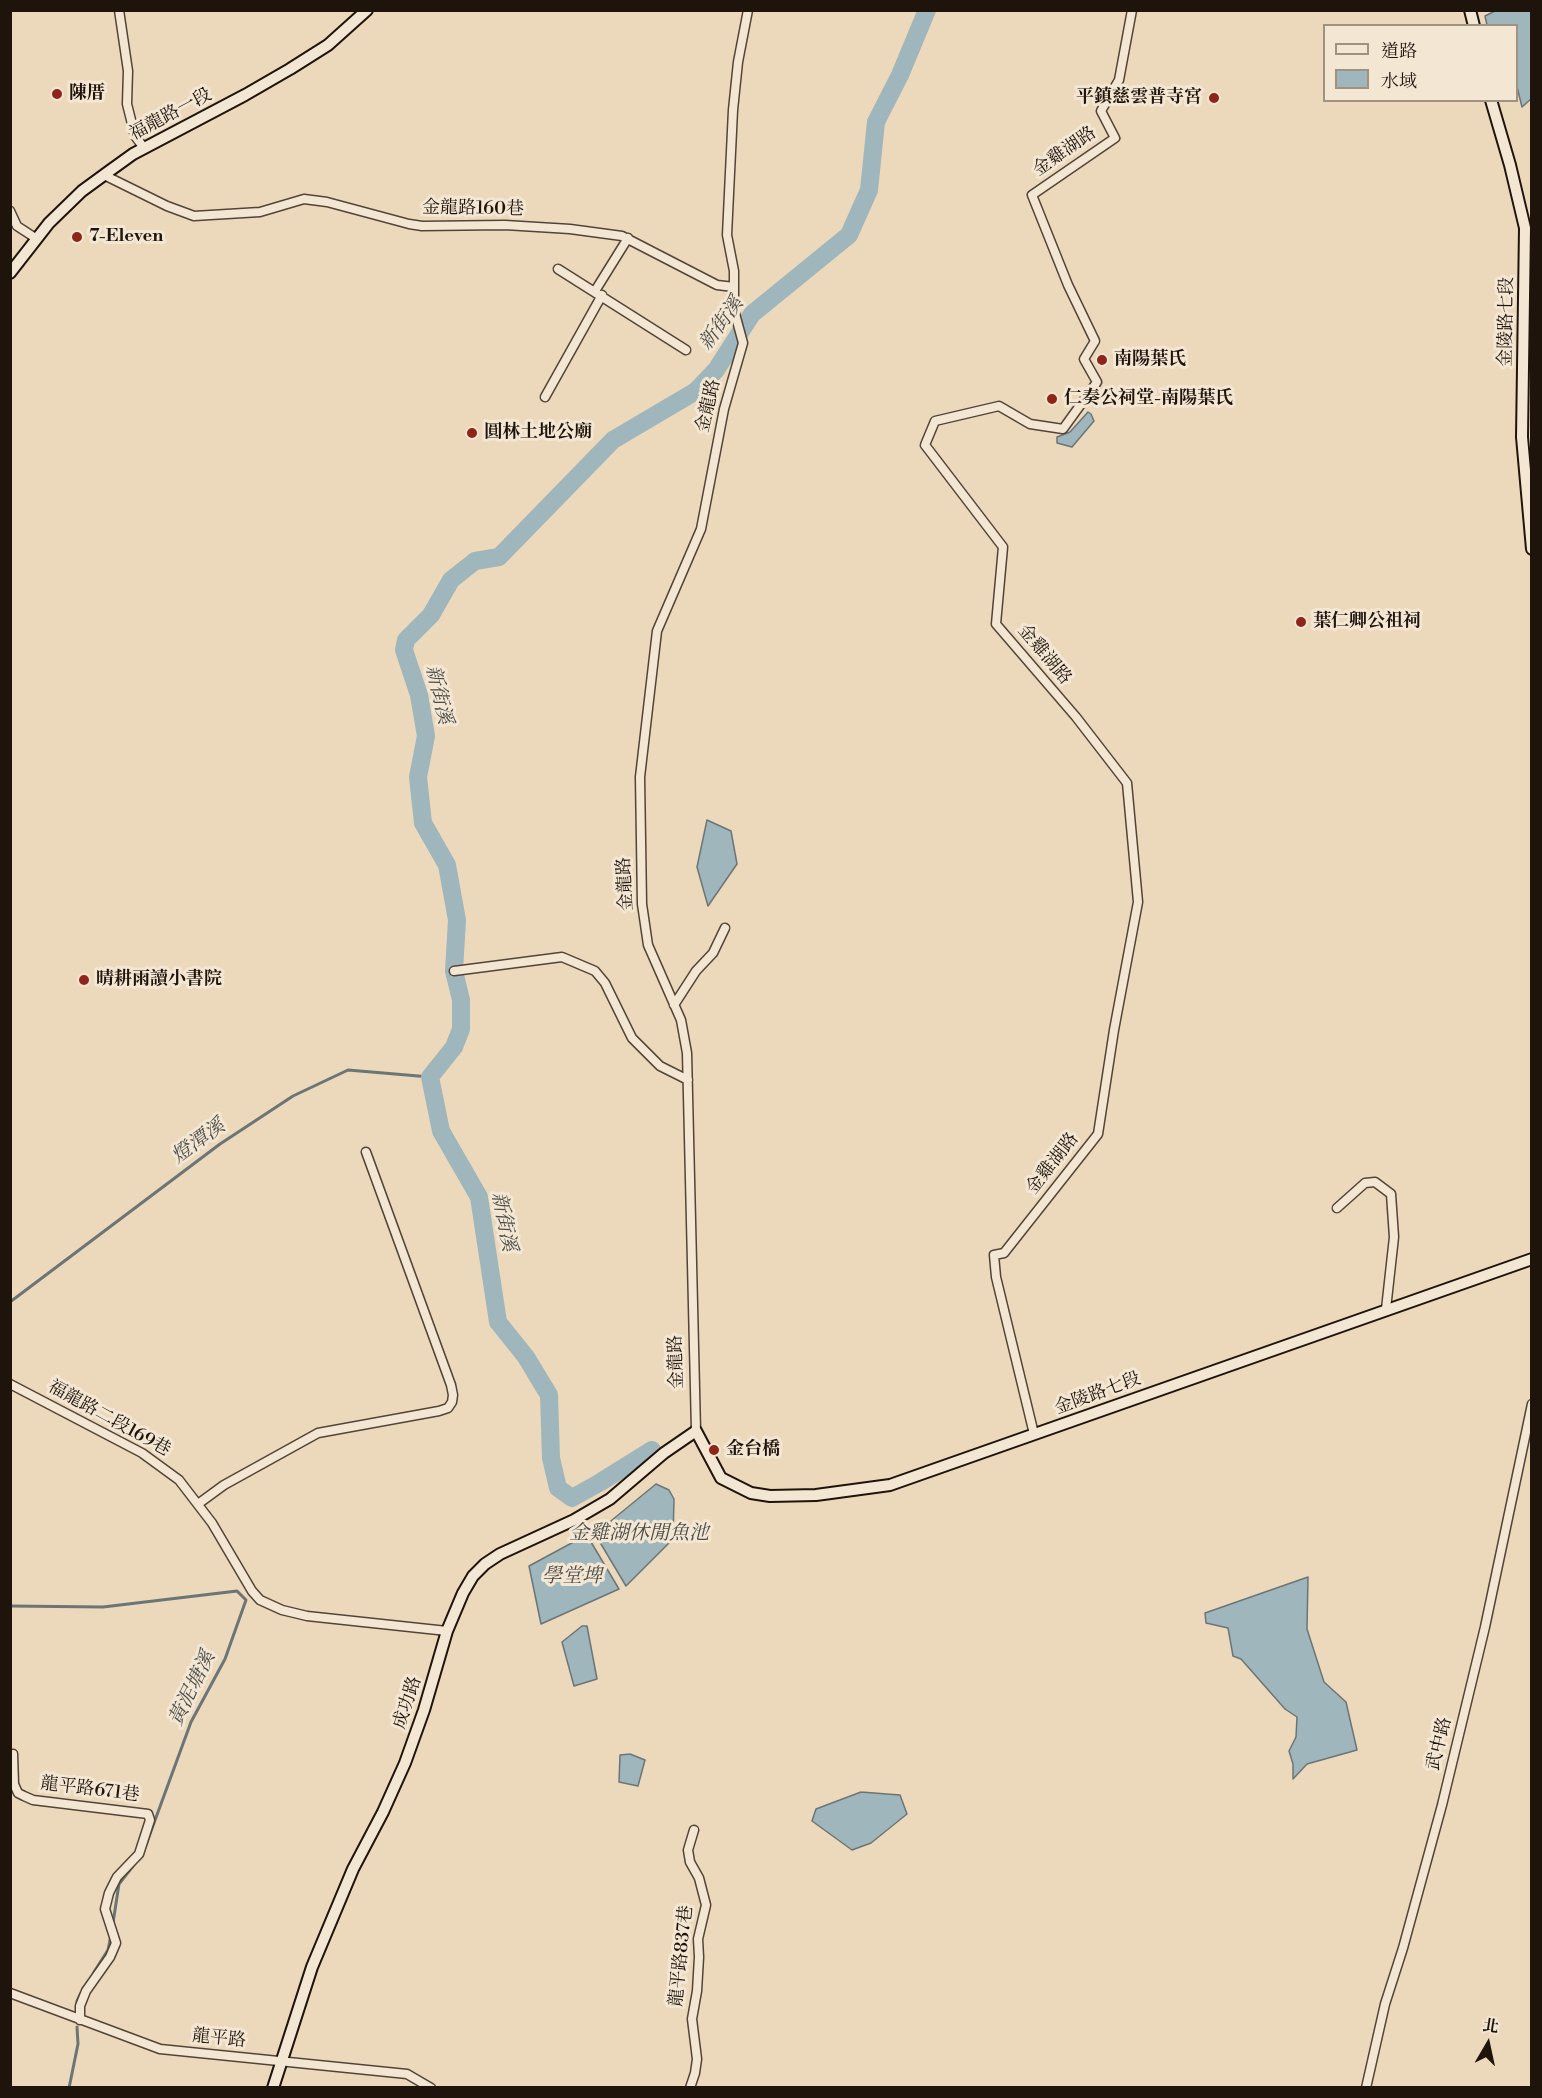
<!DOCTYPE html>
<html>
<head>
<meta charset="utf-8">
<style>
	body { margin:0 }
	#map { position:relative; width:1542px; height:2098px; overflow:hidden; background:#ecd8bb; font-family:"Libre Bodoni","Noto Serif TC",serif }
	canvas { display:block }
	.frame { position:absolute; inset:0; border:12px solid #1f140c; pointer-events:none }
	.legend { position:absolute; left:1323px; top:24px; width:195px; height:78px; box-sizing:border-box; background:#f3e6d3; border:2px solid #9e9283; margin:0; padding:8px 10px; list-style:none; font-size:18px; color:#1f140c }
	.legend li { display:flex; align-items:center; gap:12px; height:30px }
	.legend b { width:30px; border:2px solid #9e9283 }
	.north { position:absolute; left:1458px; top:2014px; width:60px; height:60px; -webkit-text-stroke:4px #f3e6d3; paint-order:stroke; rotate:9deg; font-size:16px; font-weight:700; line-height:24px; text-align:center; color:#1f140c }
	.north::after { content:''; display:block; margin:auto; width:21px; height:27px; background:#1f140c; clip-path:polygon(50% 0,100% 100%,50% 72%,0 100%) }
</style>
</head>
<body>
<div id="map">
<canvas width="1542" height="2098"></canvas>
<div class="frame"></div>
<ul class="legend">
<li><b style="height:8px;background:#f3e6d3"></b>道路</li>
<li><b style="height:16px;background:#9fb6bc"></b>水域</li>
</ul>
<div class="north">北</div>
</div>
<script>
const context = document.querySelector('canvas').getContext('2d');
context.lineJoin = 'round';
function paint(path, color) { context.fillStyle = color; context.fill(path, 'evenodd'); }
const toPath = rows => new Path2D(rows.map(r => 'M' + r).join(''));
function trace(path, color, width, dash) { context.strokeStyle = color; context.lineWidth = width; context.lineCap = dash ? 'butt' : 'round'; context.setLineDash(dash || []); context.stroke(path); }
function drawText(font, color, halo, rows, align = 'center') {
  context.font = font + ' "Libre Bodoni","Noto Serif TC",serif'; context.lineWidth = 6; context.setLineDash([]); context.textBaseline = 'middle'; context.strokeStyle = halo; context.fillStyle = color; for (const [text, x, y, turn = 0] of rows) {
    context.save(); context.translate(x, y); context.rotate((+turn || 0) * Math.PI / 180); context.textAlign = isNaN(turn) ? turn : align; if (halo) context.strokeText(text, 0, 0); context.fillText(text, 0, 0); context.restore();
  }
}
const water = toPath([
	[1497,10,1531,11,1531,99,1522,107,1517,87,1516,26,1487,25,1485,16,1497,10],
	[1088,412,1091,414,1094,421,1072,447,1057,443,1057,437,1070,432,1088,412],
	[707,820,731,831,737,864,708,906,697,867,707,820],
	[656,1484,669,1490,674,1499,673,1539,626,1586,595,1534,656,1484],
	[581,1538,591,1542,619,1589,541,1624,529,1566,581,1538],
	[1308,1577,1307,1629,1324,1682,1346,1702,1357,1750,1307,1764,1293,1779,1293,1764,1289,1751,1296,1737,1297,1717,1285,1709,1241,1659,1233,1656,1228,1628,1206,1623,1205,1613,1308,1577],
	[582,1626,587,1626,597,1679,574,1686,562,1642,582,1626],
	[630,1754,645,1760,638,1786,619,1782,620,1755,630,1754],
	[861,1792,900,1795,907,1814,871,1843,852,1850,812,1821,816,1809,861,1792]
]);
const stream = toPath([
	[10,1302,220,1144,293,1096,348,1070,430,1077],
	[10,1606,103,1607,237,1591,246,1600,225,1659,191,1722,143,1853],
	[113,1923,119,1884,133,1866],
	[94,1972,108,1950,111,1935],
	[77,2006,77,2001,81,1993],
	[69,2088,78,2044,77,2027]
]);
const river = toPath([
	[652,1450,599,1483,572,1498,558,1488,551,1458,549,1395,526,1357,498,1322,479,1197,441,1131,430,1077,454,1047,461,1029,461,1000,454,971,457,920,447,865,423,823,418,777,426,736,419,695,404,650,406,640,431,615,451,580,475,561,499,557,613,440,696,391,716,370,752,314,849,235,869,190,876,122,900,75,927,10]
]);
const street = toPath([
	[119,10,128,71,127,104,135,136,144,148],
	[104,175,167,206,194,216,260,212,304,199,327,202,409,224,422,226,505,225,570,229,622,236,717,285,734,287],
	[10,211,17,226,37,239],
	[558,269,686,350],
	[595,291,628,238],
	[545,397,602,295],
	[454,971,562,957,595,971,605,983,632,1038,660,1066,688,1080],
	[674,1005,696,971,713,953,725,928],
	[1337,1208,1365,1183,1375,1182,1391,1194,1394,1237,1386,1309],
	[10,1384,142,1453,179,1480,212,1523,252,1591,260,1600,282,1610,307,1616,447,1631],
	[696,1431,687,1053,681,1020,648,945,642,904,640,777,657,631,701,529,724,409,743,343,734,310,734,271,727,235,733,110,738,62,748,10],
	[1034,1434,996,1277,994,1255,1004,1253,1098,1134,1114,1030,1138,902,1127,783,1076,717,996,624,1003,547,925,445,935,421,999,406,1030,424,1063,429,1097,382,1084,359,1095,341,1068,285,1032,195,1115,138,1101,111,1119,80,1132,10],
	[198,1504,224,1485,318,1433,439,1411,448,1408,452,1402,453,1395,451,1385,366,1152],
	[13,1754,14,1784,18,1793,24,1796,33,1800,148,1814,150,1820,139,1854,117,1877,109,1893,105,1909,116,1943,110,1957,86,1991,80,2006,80,2020],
	[10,1993,160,2049,407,2074,431,2088],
	[690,2088,695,2073,697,2059,692,2019,697,1991,699,1957,698,1939,706,1905,699,1878,690,1862,688,1850,694,1830],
	[1366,2088,1385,2004,1403,1948,1442,1805,1485,1627,1532,1404]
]);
const secondary = toPath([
	[1470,10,1474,26],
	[1491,100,1510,165,1525,228,1522,437,1532,549],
	[10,273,49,223,82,191,108,172,133,154,245,95,290,69,328,45,367,10],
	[273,2088,312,1967,353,1869,383,1812,405,1763,424,1710,447,1631,463,1593,473,1576,485,1564,500,1554,574,1520,610,1499,664,1453,696,1431,721,1478,751,1493,770,1496,816,1495,890,1485,1532,1259]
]);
const markers = [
	[57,94,6,"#8f2418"],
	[1214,98,6,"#8f2418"],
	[77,237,6,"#8f2418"],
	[1102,360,6,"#8f2418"],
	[1052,399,6,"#8f2418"],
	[472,433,6,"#8f2418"],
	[1301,622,6,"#8f2418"],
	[84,980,6,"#8f2418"],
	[714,1450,6,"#8f2418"]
];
const poiNames = [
	["陳厝",69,94],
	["平鎮慈雲普寺宮",1202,98,"right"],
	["7-Eleven",89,237],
	["南陽葉氏",1114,360],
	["仁奏公祠堂-南陽葉氏",1064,399],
	["圓林土地公廟",484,433],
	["葉仁卿公祖祠",1313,622],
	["晴耕雨讀小書院",96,980],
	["金台橋",726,1450]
];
const streetNames = [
	["福龍路一段",171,115,-28],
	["金雞湖路",1065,152,-35],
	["金龍路160巷",473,209,1],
	["金陵路七段",1507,322,-89],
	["金龍路",709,406,-77],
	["金雞湖路",1044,655,50],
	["金龍路",626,884,-93],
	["金雞湖路",1053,1164,-52],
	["金龍路",677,1362,-92],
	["金陵路七段",1098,1394,-20],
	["福龍路二段169巷",109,1419,29],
	["成功路",408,1703,-72],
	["武中路",1440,1744,-76],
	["龍平路671巷",90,1790,7],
	["龍平路837巷",682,1956,-84],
	["龍平路",219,2039,6]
];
const waterNames = [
	["新街溪",722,324,-54],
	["新街溪",438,695,77],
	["燈潭溪",199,1142,-36],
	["新街溪",503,1222,79],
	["金雞湖休閒魚池",639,1534],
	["學堂埤",572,1577],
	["黃泥塘溪",193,1689,-64]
];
paint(water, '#9fb6bc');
trace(water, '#6c7576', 1.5);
trace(stream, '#6c7576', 3);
trace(river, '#9fb6bc', 18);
trace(street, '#524538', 11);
trace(secondary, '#1f140c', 14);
trace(street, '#f3e6d3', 8);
trace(secondary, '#f3e6d3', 10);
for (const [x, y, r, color] of markers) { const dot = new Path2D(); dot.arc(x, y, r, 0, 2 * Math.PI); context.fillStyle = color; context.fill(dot); trace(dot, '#f3e6d3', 2); }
drawText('bold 18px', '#1f140c', '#f3e6d3', poiNames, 'left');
drawText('18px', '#1f140c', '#f3e6d3', streetNames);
drawText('italic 20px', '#4c4d4a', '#f3e6d3', waterNames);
</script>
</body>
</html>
